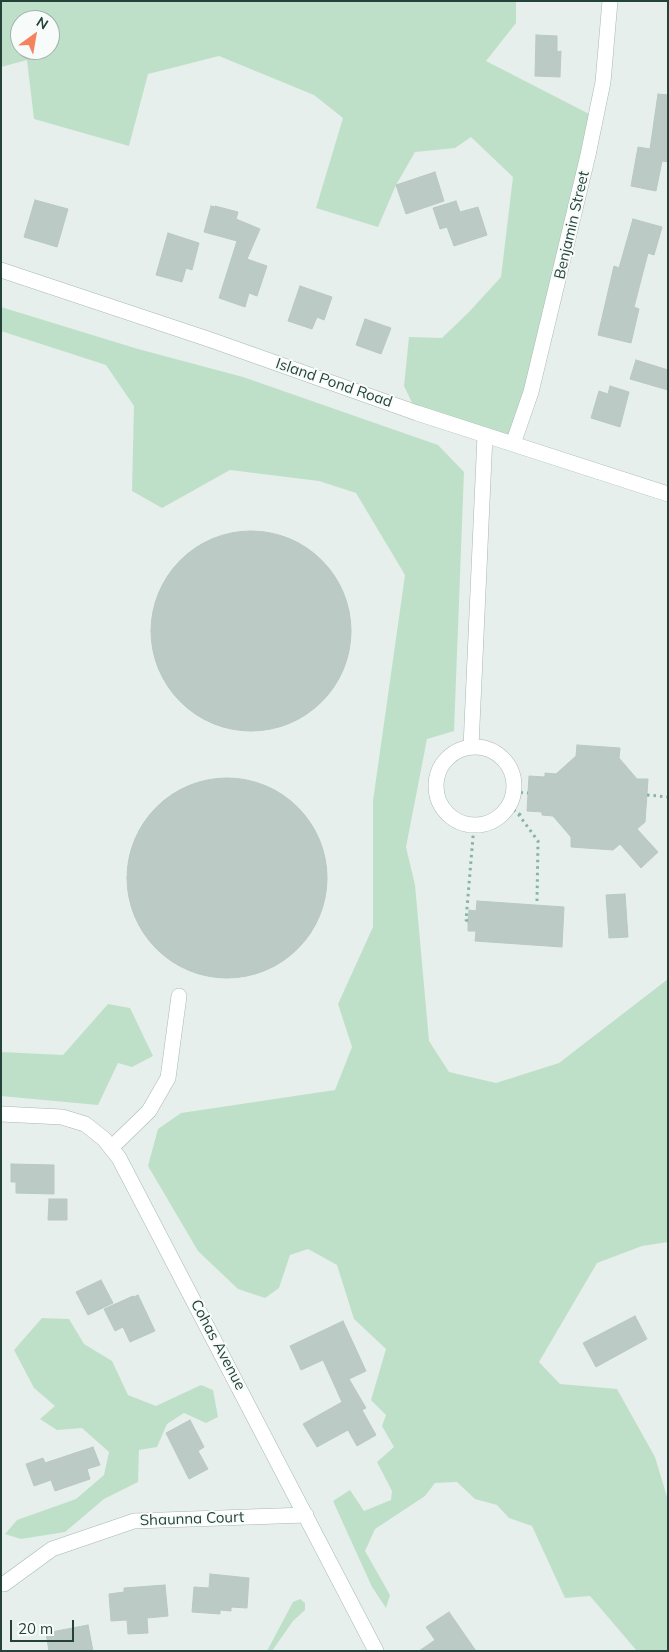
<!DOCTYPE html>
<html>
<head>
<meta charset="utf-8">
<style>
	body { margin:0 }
	#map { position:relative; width:669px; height:1652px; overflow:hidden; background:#e6efeb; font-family:Mulish,sans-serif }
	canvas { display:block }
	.frame { position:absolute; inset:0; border:2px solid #24423a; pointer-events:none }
	.north { position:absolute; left:10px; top:10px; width:50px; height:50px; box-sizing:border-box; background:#f7fbf9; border:1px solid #a3b1ad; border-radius:50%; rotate:32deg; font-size:14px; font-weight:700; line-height:20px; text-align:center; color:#24423a }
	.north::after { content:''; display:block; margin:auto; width:18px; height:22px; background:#f4845f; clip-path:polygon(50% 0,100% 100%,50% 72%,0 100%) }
	.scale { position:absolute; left:10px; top:1620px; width:64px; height:22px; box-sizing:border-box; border:2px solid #24423a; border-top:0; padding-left:6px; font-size:15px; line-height:18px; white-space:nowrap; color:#24423a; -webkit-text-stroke:4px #f7fbf9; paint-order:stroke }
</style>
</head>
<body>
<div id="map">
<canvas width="669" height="1652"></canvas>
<div class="frame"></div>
<div class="north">N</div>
<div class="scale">20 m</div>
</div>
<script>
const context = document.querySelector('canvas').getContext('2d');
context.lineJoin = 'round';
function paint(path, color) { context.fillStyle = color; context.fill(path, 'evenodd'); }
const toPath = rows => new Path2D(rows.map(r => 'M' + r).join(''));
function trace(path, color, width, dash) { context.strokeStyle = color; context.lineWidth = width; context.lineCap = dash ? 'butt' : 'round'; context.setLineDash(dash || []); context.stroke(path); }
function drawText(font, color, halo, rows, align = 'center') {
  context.font = font + ' Mulish,sans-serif'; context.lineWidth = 4; context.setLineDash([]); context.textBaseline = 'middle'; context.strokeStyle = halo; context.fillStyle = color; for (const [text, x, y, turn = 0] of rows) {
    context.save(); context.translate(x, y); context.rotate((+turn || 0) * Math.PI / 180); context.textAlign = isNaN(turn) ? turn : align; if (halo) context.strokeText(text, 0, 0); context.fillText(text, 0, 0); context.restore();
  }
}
const green = toPath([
	[1,1,516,1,516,23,486,61,595,117,513,444,417,413,404,386,409,337,442,338,469,312,501,277,513,177,471,137,455,148,415,152,396,185,378,227,316,208,343,118,314,95,219,56,148,74,129,146,34,119,27,60,1,67],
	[20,20,50,20,50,50,20,50],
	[1,307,138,349,243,377,438,445,464,472,454,731,427,739,406,847,415,885,429,1041,449,1072,496,1083,559,1063,668,979,668,1242,642,1246,597,1263,539,1362,560,1384,617,1389,655,1457,668,1500,668,1651,637,1651,590,1596,565,1598,532,1526,509,1518,497,1505,475,1499,457,1482,435,1483,425,1496,375,1529,365,1551,390,1595,386,1608,372,1587,333,1501,350,1490,364,1511,391,1500,392,1491,377,1462,394,1447,382,1426,386,1415,371,1400,386,1349,354,1319,337,1265,308,1249,290,1255,279,1288,265,1298,238,1289,198,1251,148,1166,158,1129,181,1113,335,1090,352,1047,338,1004,373,927,373,801,405,575,356,493,319,481,230,470,162,508,132,491,134,406,106,365,1,331],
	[108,1004,130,1008,153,1056,132,1067,118,1063,98,1105,1,1096,1,1052,63,1055],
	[42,1318,69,1319,84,1344,112,1361,128,1395,156,1406,201,1385,213,1390,218,1417,206,1423,184,1413,167,1424,157,1447,139,1450,138,1482,104,1499,65,1532,21,1539,5,1534,17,1520,76,1499,104,1475,109,1452,82,1428,57,1430,40,1419,55,1406,34,1388,14,1350],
	[300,1599,305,1603,305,1610,293,1621,272,1651,267,1651,293,1602]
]);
const building = toPath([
	[536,35,557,36,557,52,561,51,560,77,535,76,536,35],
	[658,94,668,95,668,162,662,161,656,191,631,186,638,147,650,149,658,94],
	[435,172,444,201,406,214,396,185,435,172],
	[35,200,68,209,57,247,24,237,35,200],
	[456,201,460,212,478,207,487,235,454,246,447,227,440,229,433,208,456,201],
	[211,206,215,207,215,206,238,212,236,219,260,229,247,259,267,266,257,296,249,293,245,307,219,298,237,241,204,232,211,206],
	[633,219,662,227,654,255,648,253,634,307,639,309,631,343,598,335,614,266,619,268,633,219],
	[168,233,199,243,192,270,186,268,182,282,156,275,168,233],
	[300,286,332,297,324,320,317,317,312,329,288,321,300,286],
	[365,319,391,328,381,354,356,345,365,319],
	[636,360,668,370,668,390,630,379,636,360],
	[610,386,629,392,620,427,591,418,599,391,608,394,610,386],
	'151 631a100 100 0 1 1 200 0a100 100 0 1 1-200 0Z',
	[577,745,620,748,619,758,637,779,648,779,645,822,637,829,658,852,641,868,620,844,613,850,571,847,571,837,553,816,542,815,542,812,527,811,529,776,545,777,545,773,556,774,576,756,577,745],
	'127 878a100 100 0 1 1 200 0a100 100 0 1 1-200 0Z',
	[625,894,628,937,609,938,606,895,625,894],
	[477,901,564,907,562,947,475,941,476,931,468,931,468,921,469,910,476,911,477,901],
	[11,1164,54,1165,54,1194,16,1193,16,1182,11,1182,11,1164],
	[49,1199,67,1199,67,1220,48,1220,49,1199],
	[101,1280,113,1303,88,1315,76,1292,101,1280],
	[138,1295,155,1331,130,1342,123,1327,115,1331,104,1309,133,1296,134,1297,138,1295],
	[635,1316,647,1339,596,1367,583,1343,635,1316],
	[343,1321,366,1371,349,1379,366,1408,362,1410,376,1435,357,1446,348,1430,317,1447,303,1424,342,1402,323,1360,301,1370,290,1346,343,1321],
	[190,1420,204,1447,198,1451,208,1469,189,1479,166,1433,190,1420],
	[93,1447,100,1465,87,1469,90,1479,55,1491,51,1480,34,1486,26,1464,43,1458,45,1463,93,1447],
	[210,1574,249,1578,247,1608,231,1607,231,1611,220,1610,220,1614,192,1612,194,1587,209,1588,210,1574],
	[165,1585,168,1616,147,1618,148,1633,128,1634,127,1620,111,1621,109,1594,124,1592,124,1588,165,1585],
	[449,1612,476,1651,419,1651,435,1640,426,1627,449,1612],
	[88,1625,93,1651,49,1651,46,1633,88,1625]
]);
const path = toPath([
	[514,792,528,793],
	[647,795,668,797],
	[509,805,519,815,538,841,537,901],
	[519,815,523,811],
	[468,921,466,920,474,825]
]);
const minor = toPath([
	[1,270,211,340,417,413,668,494],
	[513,444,531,392,588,155,603,82,610,1],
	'436 786a39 39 0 1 1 78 0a39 39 0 1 1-78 0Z',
	[471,747,485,435],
	[1,1114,62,1117,85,1124,104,1139,119,1158,376,1651],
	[111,1148,149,1111,168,1078,179,996],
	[4,1584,52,1549,134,1521,306,1515]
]);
const streetNames = [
	["Benjamin Street",572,225,-77],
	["Island Pond Road",334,383,19],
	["Cohas Avenue",218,1345,62],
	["Shaunna Court",192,1519,-2]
];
paint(green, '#bfe0c8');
paint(building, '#bbcac4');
trace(building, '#b8c9c2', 1);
trace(minor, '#a8b8b2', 16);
trace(path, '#86b3a5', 3, [2.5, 4]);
trace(minor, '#fff', 15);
drawText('15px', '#24423a', '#f7fbf9', streetNames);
</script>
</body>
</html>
